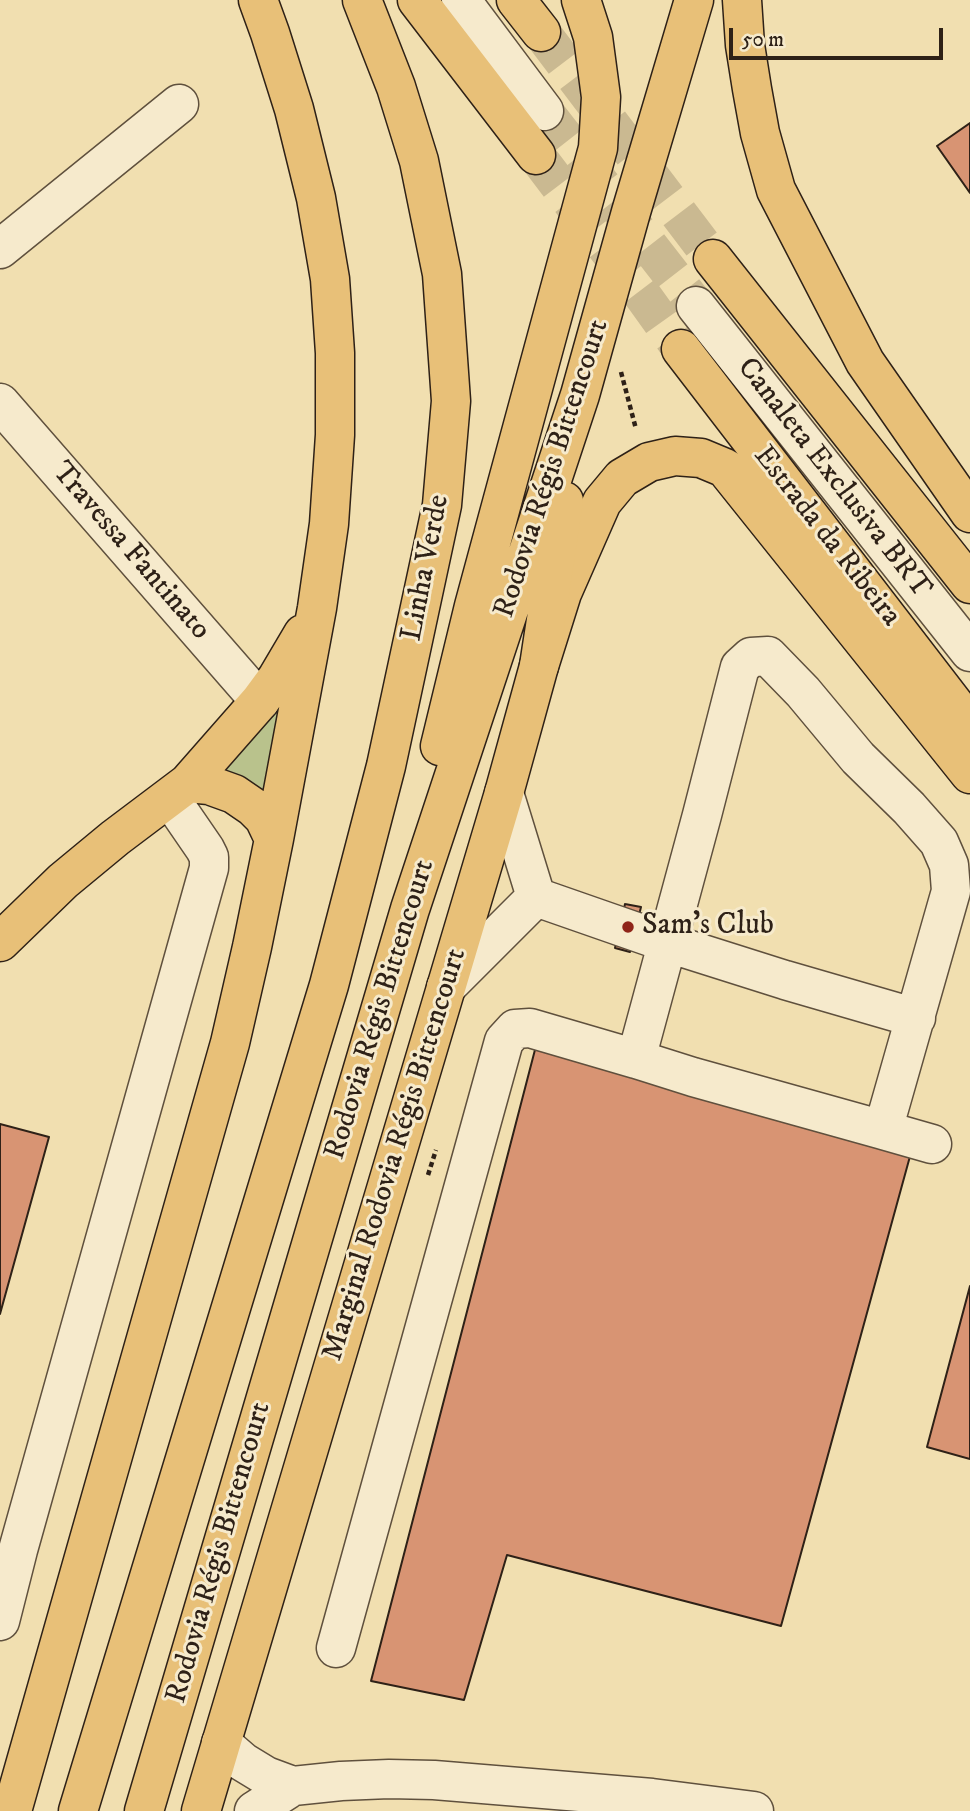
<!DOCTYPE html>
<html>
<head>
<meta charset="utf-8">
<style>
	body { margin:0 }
	#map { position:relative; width:970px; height:1811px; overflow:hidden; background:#f1dfb0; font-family:"IM FELL DW Pica",serif }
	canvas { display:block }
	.scale { position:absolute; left:729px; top:28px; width:214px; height:32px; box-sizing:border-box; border:4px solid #2e2117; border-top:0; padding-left:9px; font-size:21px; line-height:24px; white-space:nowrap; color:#2e2117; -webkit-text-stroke:5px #f6eacc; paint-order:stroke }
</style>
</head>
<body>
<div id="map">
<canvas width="970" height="1811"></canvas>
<div class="scale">50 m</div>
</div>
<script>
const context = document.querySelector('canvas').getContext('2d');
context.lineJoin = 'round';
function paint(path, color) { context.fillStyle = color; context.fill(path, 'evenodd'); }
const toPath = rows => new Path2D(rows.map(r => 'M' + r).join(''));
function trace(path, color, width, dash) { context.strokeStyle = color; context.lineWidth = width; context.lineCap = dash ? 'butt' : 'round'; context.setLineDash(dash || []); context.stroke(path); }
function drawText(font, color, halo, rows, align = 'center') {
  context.font = font + ' "IM FELL DW Pica",serif'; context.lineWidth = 6; context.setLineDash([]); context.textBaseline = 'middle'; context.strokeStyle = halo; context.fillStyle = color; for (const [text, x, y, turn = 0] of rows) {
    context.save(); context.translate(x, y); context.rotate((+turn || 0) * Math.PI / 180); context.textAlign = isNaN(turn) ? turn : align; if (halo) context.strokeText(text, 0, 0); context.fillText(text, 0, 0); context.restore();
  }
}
const green = toPath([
	[287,684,265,804,213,775]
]);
const building = toPath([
	[970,123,970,193,937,146,970,123],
	[625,904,641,907,630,952,615,948,625,904],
	[537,1042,912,1149,781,1626,507,1555,464,1700,371,1681,537,1042],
	[0,1124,49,1137,0,1314,0,1124],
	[970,1286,970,1459,927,1447,970,1286]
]);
const minorTunnel = toPath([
	[544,111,696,306]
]);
const majorTunnel = toPath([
	[536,155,643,296,681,349]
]);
const highwayTunnel = toPath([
	[541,32,713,259]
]);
const path = toPath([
	[621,372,636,429],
	[428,1175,436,1150]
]);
const minor = toPath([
	[461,0,544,111],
	[0,249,179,104],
	[696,306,970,652],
	[0,403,260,701],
	[504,793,536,897],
	[536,897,668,943,785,980,916,1018],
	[446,987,536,897],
	[883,1130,932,1144],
	[0,1621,18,1550,209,868,209,857,205,849,170,798],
	[336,1648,504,1041,515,1029,530,1028,636,1059,702,815,740,667,751,657,768,656,803,692,858,758,909,808,939,842,949,865,951,891,883,1130,693,1077,636,1059],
	[221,1743,243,1762,266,1776,293,1786],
	[254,1811,293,1786,341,1781,389,1779,434,1780,652,1798,754,1811]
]);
const major = toPath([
	[417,0,536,155],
	[713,259,970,584],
	[681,349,970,725],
	[188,783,209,785,234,794,253,807,264,818,274,839],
	[0,942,63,881,115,838,188,783,260,701,277,678,303,634],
	[12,1811,230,1043,252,947,274,839,317,608,329,524,335,435,335,353,330,279,316,198,294,109,270,33,258,0],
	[201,1811,504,793,539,666,562,593,602,502,622,478,649,462,675,456,701,458,725,468,970,774]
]);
const highway = toPath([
	[516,0,541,32],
	[742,0,745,45,752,89,760,133,776,190,865,362,970,513],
	[539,666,564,501],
	[440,746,474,606,598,148,601,97,593,37,581,0],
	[78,1811,329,985,386,766,442,505,451,401,442,274,419,161,396,87,362,0],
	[144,1811,410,909,580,395,631,212,694,0]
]);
const markers = [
	[628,927,7,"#8f2418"]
];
const streetNames = [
	["Rodovia Régis Bittencourt",553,469,-72],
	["Canaleta Exclusiva BRT",833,479,52],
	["Estrada da Ribeira",826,537,52],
	["Travessa Fantinato",130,552,49],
	["Linha Verde",427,568,-79],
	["Rodovia Régis Bittencourt",381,1010,-73],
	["Marginal Rodovia Régis Bittencourt",396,1155,-73],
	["Rodovia Régis Bittencourt",220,1553,-74]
];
const poiNames = [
	["Sam's Club",642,927]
];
paint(green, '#b9c28c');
paint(building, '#d89473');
trace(building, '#2e2117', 2);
trace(minorTunnel, '#cab991', 38, [38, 19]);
trace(majorTunnel, '#cab991', 38, [38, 19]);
trace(highwayTunnel, '#cab991', 38, [38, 19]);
trace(minor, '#5f503d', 41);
trace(major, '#2e2117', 41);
trace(highway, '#2e2117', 41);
trace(path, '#2e2117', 4.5, [5, 3.5]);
trace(minor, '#f6eacc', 38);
trace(major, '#e8c078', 38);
trace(highway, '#e8c078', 38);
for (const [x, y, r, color] of markers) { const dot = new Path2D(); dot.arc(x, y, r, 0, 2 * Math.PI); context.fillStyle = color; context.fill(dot); trace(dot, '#f6eacc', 2.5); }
drawText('30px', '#2e2117', '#f6eacc', streetNames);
drawText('30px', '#2e2117', '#f6eacc', poiNames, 'left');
</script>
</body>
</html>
